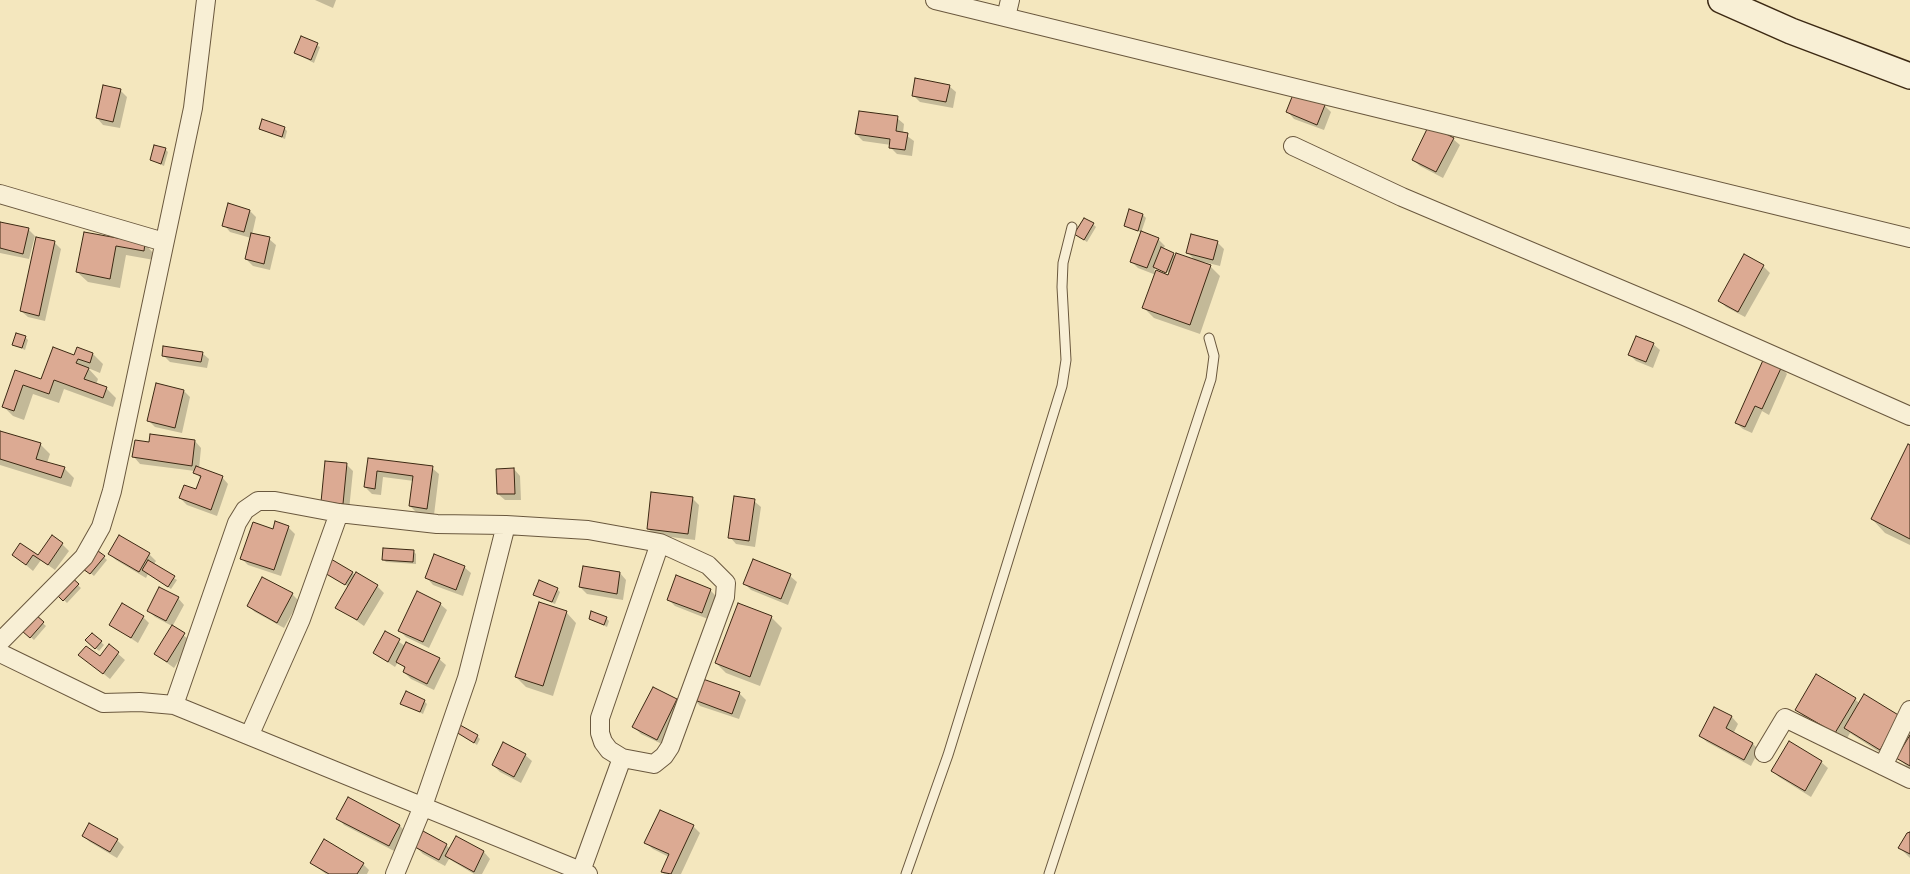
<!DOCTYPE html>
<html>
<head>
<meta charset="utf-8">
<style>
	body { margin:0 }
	canvas { display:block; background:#f4e7be }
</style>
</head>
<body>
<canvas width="1910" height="874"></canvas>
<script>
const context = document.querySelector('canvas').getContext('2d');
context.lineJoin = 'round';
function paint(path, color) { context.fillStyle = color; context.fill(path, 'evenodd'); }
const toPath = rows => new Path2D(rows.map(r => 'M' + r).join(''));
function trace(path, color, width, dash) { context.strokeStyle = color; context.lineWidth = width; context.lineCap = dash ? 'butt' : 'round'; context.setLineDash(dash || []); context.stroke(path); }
const shadow = toPath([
	[315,0,336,0,333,8],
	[302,38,320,47,314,63,295,53],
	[949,86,956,92,953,108,920,102,913,95],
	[120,90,127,97,120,128,103,125,97,118],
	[1325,106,1331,112,1324,130,1294,119,1288,112],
	[897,118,904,124,903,133,914,141,912,156,897,154,890,147,891,145,863,141,856,134],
	[284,128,287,131,285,139,260,129],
	[1453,139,1460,145,1443,178,1420,166,1413,160],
	[165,149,168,152,164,166,151,160],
	[250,211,256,217,252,235,269,239,276,245,270,270,253,266,246,259,251,238,230,232,224,225],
	[1143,215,1146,218,1141,233,1158,239,1165,246,1163,249,1176,256,1196,261,1187,252,1217,242,1224,249,1220,266,1204,262,1203,264,1210,266,1220,276,1200,334,1154,318,1144,308,1156,275,1138,268,1131,261,1142,233,1125,226],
	[1156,267,1172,274,1171,276,1154,271],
	[0,223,28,229,35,236,29,259,0,253],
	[1093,224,1096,227,1087,242,1079,237],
	[85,233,145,244,155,255,154,260,126,255,120,288,88,282,77,272],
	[55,243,61,249,45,321,28,317,21,311],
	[1763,266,1770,273,1745,317,1726,307,1720,301],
	[25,337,28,340,25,350,14,345],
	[1653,344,1660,350,1653,368,1636,361,1630,355],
	[77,349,93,354,103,364,100,373,88,368,98,379,96,385,106,388,116,398,113,407,64,389,59,403,33,394,24,420,13,416,3,406,16,371,42,381,75,356],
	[202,353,209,359,207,368,170,362,163,355],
	[1781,367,1787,374,1769,415,1762,411,1752,433,1743,429,1736,423],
	[184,391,190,397,182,433,155,427,148,420],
	[0,432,40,444,50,454,47,463,64,468,74,478,71,487,0,465],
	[195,441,201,448,199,469,222,477,228,484,217,516,187,505,180,498,197,491,201,479,195,471,140,464,134,457,150,444],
	[1910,446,1910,545,1885,533,1872,519],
	[369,459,432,468,439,474,434,515,417,513,410,506,414,481,383,477,381,495,372,494,365,487],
	[346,464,353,471,349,510,329,508],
	[514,469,520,476,521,500,505,500,498,494],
	[692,498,699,505,695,540,655,535,648,529],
	[754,501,761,507,755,547,736,544,730,537],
	[288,527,295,534,281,576,248,565,241,558,273,531],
	[62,544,69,551,55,570,41,560,33,571,14,555,21,545,38,558],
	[413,551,416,554,416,564,386,562,383,559],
	[98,552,107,560,94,576,88,571],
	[109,553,149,554,156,561,153,565,177,580,171,589,148,574,146,578,116,560],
	[464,567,471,573,463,596,433,585,427,578],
	[352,573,377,586,384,593,364,626,337,607,349,587,328,574],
	[620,573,626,580,623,600,587,594,580,587],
	[790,576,797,582,788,605,751,590,745,584],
	[70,578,81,588,67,603,57,593],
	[557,589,560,592,555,604,534,595],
	[710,590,717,597,708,619,675,606,668,599],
	[292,594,299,601,284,628,255,612,248,606],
	[178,598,184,605,172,627,191,641,174,668,155,654,172,626,155,617,148,610],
	[440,604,447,610,429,648,406,637,400,631],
	[738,605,772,618,782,628,760,686,726,673,716,663],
	[566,612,576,623,553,696,526,687,516,677],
	[36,617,46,626,34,640,24,631],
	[143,617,149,623,138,643,111,625],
	[606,618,609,621,607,627,590,619],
	[385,632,405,646,439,659,446,665,434,690,411,679,404,672,406,669,398,662,395,667,374,653],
	[101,642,104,645,99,651,90,643],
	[109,646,125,660,110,679,80,655,100,658],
	[653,689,677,701,683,707,664,745,641,734,634,727],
	[739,693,746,700,739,719,700,706,694,699],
	[1855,699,1860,704,1899,717,1890,759,1850,733,1845,742,1807,720,1797,710],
	[424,701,427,704,423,714,402,703],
	[1715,708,1732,717,1738,724,1733,734,1753,744,1759,750,1751,766,1707,742,1700,736],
	[458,732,477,736,480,739,477,745],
	[1910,737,1910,769,1898,758],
	[525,755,532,761,521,783,500,772,493,765],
	[1821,762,1828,768,1811,797,1779,777,1773,771],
	[338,818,400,826,406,832,396,852,344,825],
	[693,826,700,833,681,874,664,874,662,872,669,857,653,849,646,843],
	[1910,831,1910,858,1900,848],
	[83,836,117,840,124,847,117,858,90,842],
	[456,838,484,852,490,859,482,874,474,874,449,859,445,866,423,854,416,847,446,845,450,849],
	[311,863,363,864,369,870,367,874,326,874]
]);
const building = toPath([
	[301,36,318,43,311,60,294,53,301,36],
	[915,78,950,85,946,102,912,96,915,78],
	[103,85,121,89,113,122,96,118,103,85],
	[1294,92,1325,105,1317,125,1286,112,1294,92],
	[859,111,898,116,896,131,908,133,905,150,889,148,890,139,855,134,859,111],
	[262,119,285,127,282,137,259,129,262,119],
	[1429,125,1454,138,1436,172,1412,160,1429,125],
	[154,145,166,148,161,164,150,160,154,145],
	[228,203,250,210,244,232,222,226,228,203],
	[1129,209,1143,214,1138,231,1124,226,1129,209],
	[1084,218,1094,223,1084,240,1074,234,1084,218],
	[0,222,29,228,23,254,0,248,0,222],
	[1141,231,1159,238,1147,268,1130,262,1141,231],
	[84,232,145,243,144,251,116,246,110,279,76,272,84,232],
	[251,233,270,237,264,264,245,259,251,233],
	[1191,234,1218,241,1213,260,1186,253,1191,234],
	[36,237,55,241,39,316,20,311,36,237],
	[1161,247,1174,253,1166,273,1153,267,1161,247],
	[1176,253,1211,265,1190,325,1142,308,1156,270,1168,275,1176,253],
	[1744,254,1764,265,1738,312,1718,301,1744,254],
	[16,333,26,336,22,348,12,345,16,333],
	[1636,336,1654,343,1646,362,1628,355,1636,336],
	[163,346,203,352,201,362,162,356,163,346],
	[53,347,74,355,77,347,93,353,90,363,78,359,76,363,89,368,84,379,107,387,103,398,54,380,49,394,23,385,14,411,2,407,15,370,41,379,53,347],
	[1764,358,1782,366,1762,409,1755,406,1745,427,1735,423,1764,358],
	[156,383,184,390,175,428,147,421,156,383],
	[0,431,41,443,36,459,65,467,61,478,0,459,0,431],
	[150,434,195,440,192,466,132,457,135,440,149,442,150,434],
	[1908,444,1910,445,1910,539,1871,519,1908,444],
	[368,458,433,466,427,509,409,506,413,476,377,471,375,489,364,487,368,458],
	[325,461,347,463,343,504,321,502,325,461],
	[196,466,223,476,211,510,179,498,184,485,196,489,201,476,193,473,196,466],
	[514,468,515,494,497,494,496,469,514,468],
	[651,492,693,497,688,534,647,529,651,492],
	[734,496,755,499,749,541,728,538,734,496],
	[275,521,289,526,274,570,240,559,253,522,273,529,275,521],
	[52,535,63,543,48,565,33,555,26,565,12,555,20,543,38,555,52,535],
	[119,535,150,553,139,572,108,554,119,535],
	[383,548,414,550,413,562,382,560,383,548],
	[98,551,105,556,90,574,83,569,98,551],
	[434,554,465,566,456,590,425,578,434,554],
	[331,559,353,572,345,585,323,572,331,559],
	[753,559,791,574,781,599,743,584,753,559],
	[148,560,175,576,168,587,142,570,148,560],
	[583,566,620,572,617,594,579,587,583,566],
	[356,572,378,585,357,620,335,608,356,572],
	[676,575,711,589,702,613,667,600,676,575],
	[70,576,79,584,63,601,55,593,70,576],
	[262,577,293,593,277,623,247,606,262,577],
	[539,580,558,588,552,602,533,595,539,580],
	[159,587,179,597,166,621,147,611,159,587],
	[417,591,441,603,423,642,398,631,417,591],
	[539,602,567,611,543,686,515,677,539,602],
	[122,603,144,616,131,638,109,625,122,603],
	[738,603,772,616,750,677,715,663,738,603],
	[591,611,607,617,604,625,589,619,591,611],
	[36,615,44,622,30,638,22,631,36,615],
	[172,625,185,633,167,662,154,654,172,625],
	[385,631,400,639,388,662,373,653,385,631],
	[92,633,102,641,95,649,85,640,92,633],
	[406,642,440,658,427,684,403,672,405,667,396,662,406,642],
	[109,644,119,652,103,674,78,655,86,646,100,656,109,644],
	[1816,674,1856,698,1835,733,1795,710,1816,674],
	[700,678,740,692,732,714,692,699,700,678],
	[653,687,677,699,657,740,632,727,653,687],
	[406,691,425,700,420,712,400,704,406,691],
	[1864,694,1900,716,1880,750,1844,728,1864,694],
	[1714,707,1732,716,1726,728,1753,743,1744,760,1699,736,1714,707],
	[460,725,478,735,474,743,456,732,460,725],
	[1910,735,1910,766,1896,758,1910,735],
	[1789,741,1822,761,1805,791,1771,771,1789,741],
	[503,742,526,754,514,777,492,765,503,742],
	[348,797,400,825,389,846,336,819,348,797],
	[660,810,694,825,671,874,661,872,669,854,644,843,660,810],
	[89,823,118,839,110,852,82,836,89,823],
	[423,831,447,844,439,860,415,847,423,831],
	[1910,832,1910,854,1898,848,1907,833,1910,832],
	[456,836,484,851,474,872,445,856,456,836],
	[324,839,364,863,357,874,329,874,310,863,324,839]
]);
const service = toPath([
	[906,874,948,755,1062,386,1066,360,1062,287,1063,263,1072,227],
	[1049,874,1211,379,1214,356,1209,338]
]);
const minor = toPath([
	[935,0,1910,238],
	[1006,17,1010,0],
	[1293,146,1402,197,1684,316,1910,416],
	[0,194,164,242],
	[0,642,84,557,101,527,112,491,193,108,206,0],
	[0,653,103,703,140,702,174,705,588,874],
	[174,705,237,523,245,510,258,501,275,501,339,513,437,524,506,525,588,530,660,543,708,565,726,583,725,597,670,747,664,756,654,764,622,758],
	[250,734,301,619,339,513],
	[1764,753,1785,718,1910,779],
	[1883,766,1910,710],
	[395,874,423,806,467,678,506,525],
	[580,874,622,758,609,750,603,742,600,733,600,718,660,543]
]);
const secondary = toPath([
	[1721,0,1791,31,1910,76]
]);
paint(shadow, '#0003');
paint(building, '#dcaa93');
trace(building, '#3c2913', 1);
trace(service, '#6a583e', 11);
trace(minor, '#6a583e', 20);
trace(secondary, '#3c2913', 28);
trace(service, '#f8efd5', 9);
trace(minor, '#f8efd5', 18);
trace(secondary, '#f8efd5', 25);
</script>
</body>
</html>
